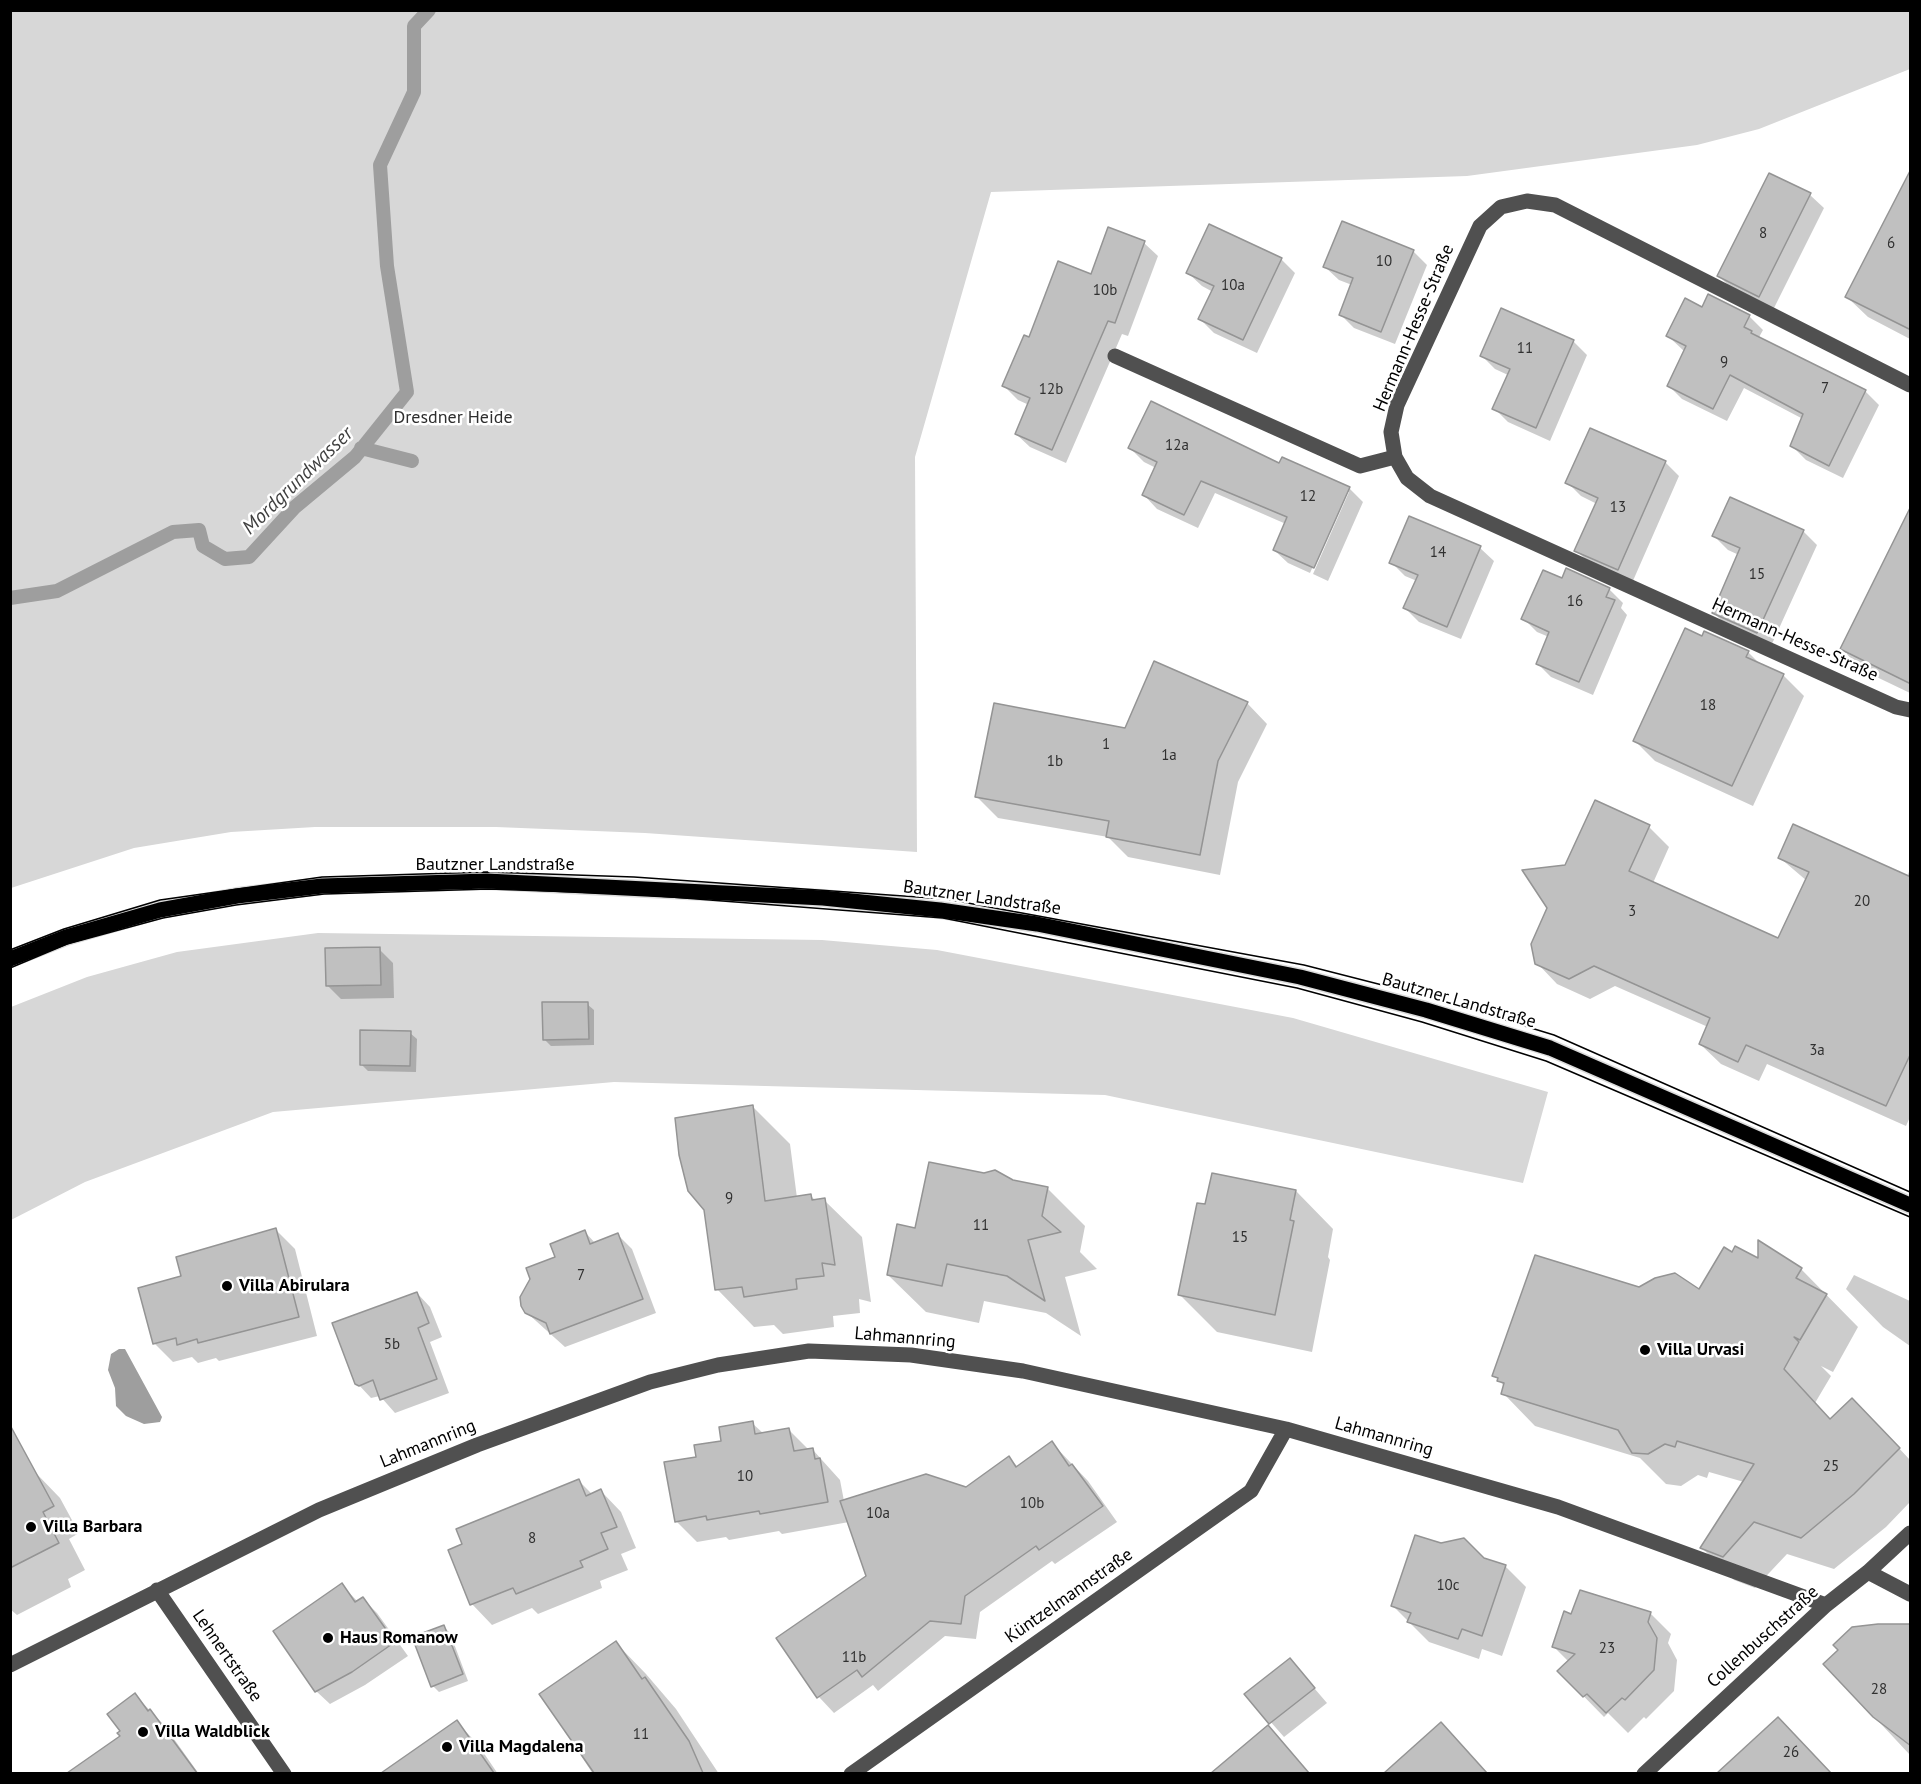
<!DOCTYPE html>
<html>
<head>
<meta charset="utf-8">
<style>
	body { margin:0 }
	#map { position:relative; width:1921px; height:1784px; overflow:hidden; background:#fff; font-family:"PT Sans",sans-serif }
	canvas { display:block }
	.frame { position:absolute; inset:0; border:12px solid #000; pointer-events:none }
</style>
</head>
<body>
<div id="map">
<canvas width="1921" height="1784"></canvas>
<div class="frame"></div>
</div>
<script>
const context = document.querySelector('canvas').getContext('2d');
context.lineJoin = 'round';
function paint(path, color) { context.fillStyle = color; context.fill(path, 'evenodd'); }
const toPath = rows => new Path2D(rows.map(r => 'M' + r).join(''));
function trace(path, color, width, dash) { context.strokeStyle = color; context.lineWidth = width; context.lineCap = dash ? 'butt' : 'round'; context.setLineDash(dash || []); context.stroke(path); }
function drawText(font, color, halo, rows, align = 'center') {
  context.font = font + ' "PT Sans",sans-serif'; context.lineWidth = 5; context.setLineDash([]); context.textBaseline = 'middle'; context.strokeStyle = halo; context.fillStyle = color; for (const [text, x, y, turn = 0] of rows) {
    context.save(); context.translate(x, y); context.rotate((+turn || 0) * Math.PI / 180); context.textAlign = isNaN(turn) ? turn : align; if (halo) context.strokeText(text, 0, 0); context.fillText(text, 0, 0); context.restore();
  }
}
const green = toPath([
	[11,10,1910,10,1910,69,1759,129,1697,145,1467,176,991,192,915,457,917,852,645,833,496,827,315,827,231,832,134,848,11,888],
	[318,933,822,940,937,950,1293,1018,1548,1092,1523,1183,1105,1095,614,1082,273,1112,85,1182,11,1220,11,1007,87,977,177,952]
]);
const water = toPath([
	[119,1349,125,1349,162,1417,160,1422,144,1424,126,1416,116,1406,115,1388,108,1370,111,1354]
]);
const shadow = toPath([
	[1910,193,1910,339,1868,317,1847,297],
	[1810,195,1824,208,1773,310,1733,290,1719,276],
	[1144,243,1158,256,1128,336,1122,334,1066,463,1030,447,1016,434,1029,405,1018,400,1004,386,1030,339,1092,276],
	[1413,251,1427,265,1395,344,1354,328,1340,314,1352,285,1339,280,1325,267],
	[1281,259,1295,273,1257,353,1214,333,1200,319,1213,292,1202,286,1188,273],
	[1703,309,1749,316,1763,330,1758,339,1865,391,1879,405,1843,478,1806,460,1792,446,1803,419,1744,388,1727,421,1682,399,1668,385,1685,352,1668,336],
	[1573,341,1587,355,1550,441,1508,422,1494,408,1508,375,1495,369,1481,355],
	[1130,448,1280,465,1349,488,1363,502,1328,581,1313,574,1349,492,1346,492,1310,573,1288,563,1274,550,1286,524,1215,493,1198,528,1157,509,1144,495,1156,468,1144,462],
	[1665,462,1679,476,1632,583,1590,564,1576,550,1597,504,1581,496,1567,482],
	[1910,509,1910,693,1862,670,1842,649],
	[1803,531,1817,545,1771,646,1727,626,1714,613,1739,555,1728,550,1714,536],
	[1480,548,1494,561,1461,639,1419,622,1405,608,1417,581,1405,576,1391,562],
	[1563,580,1609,589,1623,603,1621,608,1627,615,1593,695,1551,677,1537,663,1549,637,1537,632,1523,618],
	[1748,652,1761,665,1783,675,1804,696,1753,806,1655,761,1635,741],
	[1247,703,1267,724,1238,782,1220,875,1128,857,1108,837,998,818,977,797,1126,730],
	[1649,827,1669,847,1653,883,1779,940,1807,881,1780,858,1907,877,1910,869,1910,1117,1906,1126,1767,1064,1759,1081,1721,1064,1700,1044,1708,1027,1615,986,1590,999,1557,984,1537,963,1566,866],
	[379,949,393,963,394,998,341,999,327,985],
	[587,1004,594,1010,594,1045,551,1046,544,1039],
	[410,1033,417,1039,416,1072,368,1071,362,1065],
	[753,1107,790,1144,797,1198,811,1196,816,1201,824,1200,862,1237,871,1302,859,1299,860,1313,833,1316,834,1327,783,1334,774,1325,754,1327,717,1289],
	[1012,1181,1047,1188,1085,1226,1080,1252,1097,1269,1065,1277,1081,1336,1046,1313,984,1301,979,1323,926,1312,888,1275,916,1229],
	[1296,1191,1333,1229,1328,1257,1330,1260,1312,1352,1217,1332,1180,1295,1206,1206],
	[276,1230,295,1249,317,1336,219,1361,216,1358,198,1363,192,1357,173,1362,154,1343,182,1277],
	[585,1232,596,1244,618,1235,632,1249,656,1313,565,1347,526,1312,557,1258],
	[1733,1255,1801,1269,1858,1327,1833,1372,1821,1366,1831,1376,1815,1403,1831,1420,1884,1432,1910,1460,1910,1502,1886,1527,1834,1569,1787,1554,1755,1588,1734,1580,1702,1548,1744,1482,1709,1472,1707,1478,1698,1475,1681,1486,1666,1484,1640,1458,1535,1426,1503,1393,1505,1387,1494,1375,1640,1288,1700,1291],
	[1854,1275,1910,1301,1910,1346,1883,1327,1846,1289],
	[417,1293,430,1307,442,1337,430,1342,449,1393,395,1413,380,1396,371,1398,357,1383],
	[752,1423,764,1434,789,1430,809,1450,813,1450,840,1480,844,1501,967,1489,1009,1458,1018,1467,1052,1443,1088,1481,1117,1522,1055,1564,1052,1561,980,1612,976,1639,945,1636,878,1691,873,1685,834,1713,819,1697,778,1638,867,1577,849,1522,782,1534,779,1531,729,1540,726,1537,697,1542,676,1521,698,1458],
	[10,1469,34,1471,60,1498,79,1533,69,1539,85,1570,68,1579,71,1587,17,1615,10,1609],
	[579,1481,593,1495,601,1491,621,1512,636,1548,621,1554,628,1570,600,1581,602,1588,538,1614,532,1608,492,1625,472,1604],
	[1484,1560,1505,1566,1526,1587,1502,1656,1482,1649,1479,1659,1429,1642,1393,1606],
	[342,1585,358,1602,363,1599,377,1613,408,1656,365,1685,330,1704,316,1691],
	[1650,1613,1671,1634,1668,1643,1677,1660,1674,1691,1646,1719,1644,1717,1628,1733,1608,1713,1604,1717,1559,1671,1569,1662,1554,1647,1572,1616],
	[1910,1626,1910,1755,1825,1664],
	[444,1627,450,1633,468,1681,439,1692,433,1686],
	[616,1643,646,1674,676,1709,719,1774,593,1774,541,1695],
	[1290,1660,1327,1703,1284,1737,1246,1694],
	[135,1695,164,1725,199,1774,91,1774,83,1764,122,1737],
	[456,1722,477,1743,498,1774,393,1774],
	[1790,1732,1830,1774,1750,1774,1736,1758],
	[1274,1733,1308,1774,1248,1774,1233,1756],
	[1455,1738,1487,1774,1387,1773]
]);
const stream = toPath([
	[361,448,412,461],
	[10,598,57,591,173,532,199,530,203,546,225,559,249,557,295,507,355,457,407,392,387,266,380,165,414,92,414,26,429,10]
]);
const building = toPath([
	[1911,169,1911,330,1845,297,1911,169],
	[1769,173,1811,193,1759,297,1717,276,1769,173],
	[1342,221,1414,250,1381,332,1339,315,1353,278,1323,267,1342,221],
	[1209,224,1282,258,1243,340,1198,319,1214,286,1186,273,1209,224],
	[1108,227,1145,241,1115,323,1108,321,1052,450,1015,434,1030,398,1002,386,1024,335,1029,337,1058,261,1091,274,1108,227],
	[1708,294,1750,315,1744,327,1752,331,1751,333,1866,390,1829,466,1790,446,1803,414,1730,375,1713,409,1667,386,1686,346,1666,336,1685,298,1702,307,1708,294],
	[1501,308,1574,340,1536,428,1492,409,1510,369,1480,356,1501,308],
	[1151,401,1279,463,1282,457,1350,487,1314,568,1273,550,1287,517,1201,481,1184,515,1142,495,1157,462,1128,448,1151,401],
	[1590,428,1666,461,1618,570,1574,551,1598,498,1565,483,1590,428],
	[1730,497,1804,530,1757,633,1712,613,1740,548,1712,536,1730,497],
	[1911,506,1911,684,1840,649,1911,506],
	[1409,516,1481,546,1447,627,1403,608,1418,575,1389,563,1409,516],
	[1566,568,1610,588,1606,597,1615,600,1579,682,1536,664,1549,632,1521,619,1543,570,1562,578,1566,568],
	[1685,628,1702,636,1704,631,1749,651,1746,657,1784,674,1732,786,1633,741,1685,628],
	[1154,661,1248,702,1218,761,1200,855,1106,837,1109,821,975,797,994,703,1125,728,1154,661],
	[1595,800,1650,825,1629,871,1778,938,1809,872,1778,858,1793,824,1911,877,1911,1053,1886,1106,1746,1045,1738,1062,1699,1044,1710,1018,1594,966,1569,979,1535,964,1531,944,1547,908,1522,870,1565,865,1595,800],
	[380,947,381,985,326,986,325,948,380,947],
	[542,1002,588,1002,589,1039,543,1040,542,1002],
	[360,1030,411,1031,410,1066,360,1065,360,1030],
	[753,1105,765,1201,811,1194,812,1200,825,1198,835,1265,822,1263,824,1276,796,1279,797,1289,744,1297,742,1287,715,1290,704,1210,688,1191,679,1155,675,1118,753,1105],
	[929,1162,984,1173,995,1170,1013,1180,1048,1187,1042,1216,1061,1232,1028,1240,1045,1301,1007,1276,947,1264,942,1286,887,1275,897,1224,915,1228,929,1162],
	[1212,1173,1296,1190,1290,1220,1294,1221,1275,1315,1178,1295,1197,1203,1205,1204,1212,1173],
	[276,1228,299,1317,198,1343,197,1339,177,1345,176,1338,153,1344,138,1288,181,1276,176,1257,276,1228],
	[585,1230,590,1244,618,1233,643,1299,550,1334,546,1323,525,1313,521,1306,520,1297,530,1279,526,1268,555,1257,550,1244,585,1230],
	[1758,1240,1802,1268,1796,1278,1827,1294,1800,1340,1794,1337,1799,1342,1784,1369,1830,1419,1852,1398,1900,1448,1854,1494,1801,1538,1754,1522,1723,1557,1700,1548,1754,1464,1677,1441,1675,1447,1665,1444,1648,1454,1632,1453,1618,1430,1501,1394,1504,1383,1497,1381,1498,1378,1492,1376,1535,1255,1639,1287,1655,1278,1675,1273,1699,1289,1724,1247,1732,1252,1735,1246,1758,1258,1758,1240],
	[417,1292,429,1323,418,1328,437,1379,380,1400,373,1380,359,1386,355,1384,332,1323,417,1292],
	[753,1421,755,1434,789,1428,794,1451,813,1448,815,1459,820,1458,828,1502,760,1514,759,1511,707,1520,706,1516,675,1522,664,1462,696,1457,694,1445,721,1441,719,1427,753,1421],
	[10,1425,54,1506,43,1512,59,1543,10,1568,10,1425],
	[1052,1441,1069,1466,1072,1464,1103,1506,1039,1550,1036,1546,965,1596,961,1624,930,1621,862,1677,857,1670,817,1698,776,1638,866,1576,840,1501,926,1474,966,1487,1009,1456,1016,1467,1052,1441],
	[579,1479,586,1496,601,1489,617,1527,601,1533,608,1549,580,1561,583,1567,516,1594,513,1588,470,1605,448,1550,462,1544,456,1529,579,1479],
	[1415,1535,1441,1543,1464,1538,1484,1558,1506,1565,1482,1636,1462,1629,1458,1639,1407,1622,1411,1613,1391,1606,1415,1535],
	[342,1583,355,1602,363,1597,395,1642,352,1672,315,1692,273,1631,342,1583],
	[1580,1590,1651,1612,1648,1622,1657,1638,1654,1670,1625,1700,1622,1698,1606,1713,1587,1694,1583,1697,1557,1671,1575,1654,1552,1647,1564,1611,1571,1614,1580,1590],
	[1878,1624,1911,1624,1911,1746,1873,1717,1823,1664,1838,1650,1833,1645,1852,1627,1878,1624],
	[444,1625,463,1674,431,1687,412,1637,444,1625],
	[616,1641,642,1679,645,1677,689,1741,703,1773,594,1773,539,1694,616,1641],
	[1290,1658,1315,1688,1269,1724,1244,1694,1290,1658],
	[135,1693,148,1711,150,1709,197,1773,67,1773,120,1736,117,1733,120,1731,107,1714,135,1693],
	[1778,1717,1831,1773,1717,1773,1778,1717],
	[457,1720,494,1773,381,1773,457,1720],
	[1441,1722,1487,1773,1384,1773,1441,1722],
	[1268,1725,1309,1773,1211,1773,1268,1725]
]);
const minor = toPath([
	[1115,356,1360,466,1395,457],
	[1910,385,1555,205,1527,201,1501,207,1480,226,1397,405,1391,432,1395,457,1407,478,1430,496,1896,707,1910,710],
	[1868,1572,1910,1594],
	[157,1590,284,1774],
	[10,1665,319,1510,477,1445,650,1382,718,1365,809,1351,911,1355,1023,1371,1286,1429,1558,1507,1826,1605],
	[851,1774,1251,1491,1286,1429],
	[1644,1774,1826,1605,1868,1572,1910,1533]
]);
const major = toPath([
	[10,959,66,937,160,910,237,896,322,886,487,881,823,898,940,910,1037,924,1300,977,1426,1010,1550,1048,1910,1205]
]);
const tram = toPath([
	[10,950,64,929,160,900,322,877,487,872,634,877,946,899,1304,965,1433,998,1554,1035,1910,1192],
	[10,968,67,944,163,918,236,905,324,894,489,889,632,894,943,918,1297,988,1422,1022,1546,1061,1910,1217]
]);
const markers = [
	[227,1286,6,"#000"],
	[1645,1350,6,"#000"],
	[31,1527,6,"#000"],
	[328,1638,6,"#000"],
	[143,1732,6,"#000"],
	[447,1747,6,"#000"]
];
const numberNames = [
	["8",1763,234],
	["6",1891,244],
	["10",1384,262],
	["10a",1233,286],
	["10b",1105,291],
	["11",1525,349],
	["9",1724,363],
	["7",1825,389],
	["12b",1051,390],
	["12a",1177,446],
	["12",1308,497],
	["13",1618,508],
	["14",1438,553],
	["15",1757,575],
	["16",1575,602],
	["18",1708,706],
	["1",1106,745],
	["1a",1169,756],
	["1b",1055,762],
	["20",1862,902],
	["3",1632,912],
	["3a",1817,1051],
	["9",729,1199],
	["11",981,1226],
	["15",1240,1238],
	["7",581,1276],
	["5b",392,1345],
	["25",1831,1467],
	["10",745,1477],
	["10b",1032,1504],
	["10a",878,1514],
	["8",532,1539],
	["10c",1448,1586],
	["23",1607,1649],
	["11b",854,1658],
	["28",1879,1690],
	["11",641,1735],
	["26",1791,1753]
];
const streetNames = [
	["Hermann-Hesse-Straße",1414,328,-67],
	["Hermann-Hesse-Straße",1795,640,24],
	["Bautzner Landstraße",495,865],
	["Bautzner Landstraße",982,898,8],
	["Bautzner Landstraße",1459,1001,16],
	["Lahmannring",905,1338,5],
	["Lahmannring",1384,1437,16],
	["Lahmannring",428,1444,-22],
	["Küntzelmannstraße",1069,1596,-35],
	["Collenbuschstraße",1763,1637,-42],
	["Lehnertstraße",227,1656,55]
];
const parkNames = [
	["Dresdner Heide",453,418]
];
const poiNames = [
	["Villa Abirulara",239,1286],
	["Villa Urvasi",1657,1350],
	["Villa Barbara",43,1527],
	["Haus Romanow",340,1638],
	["Villa Waldblick",155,1732],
	["Villa Magdalena",459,1747]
];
const waterNames = [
	["Mordgrundwasser",298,481,-44]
];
paint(green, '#d7d7d7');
paint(water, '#9e9e9e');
paint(shadow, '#0003');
trace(stream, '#9e9e9e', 14);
paint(building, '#c0c0c0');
trace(building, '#949494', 1.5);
trace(major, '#dbdbdb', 18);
trace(minor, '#505050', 15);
trace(major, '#000', 15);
trace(tram, '#000', 1.5);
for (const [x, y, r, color] of markers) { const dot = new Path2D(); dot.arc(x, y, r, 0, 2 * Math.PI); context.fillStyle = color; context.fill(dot); trace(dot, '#fff', 2); }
drawText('15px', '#303030', null, numberNames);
drawText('18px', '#000', '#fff', streetNames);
drawText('18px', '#2e2e2e', '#fff', parkNames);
drawText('bold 18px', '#000', '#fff', poiNames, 'left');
drawText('italic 20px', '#3f3f3f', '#fff', waterNames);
</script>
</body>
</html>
